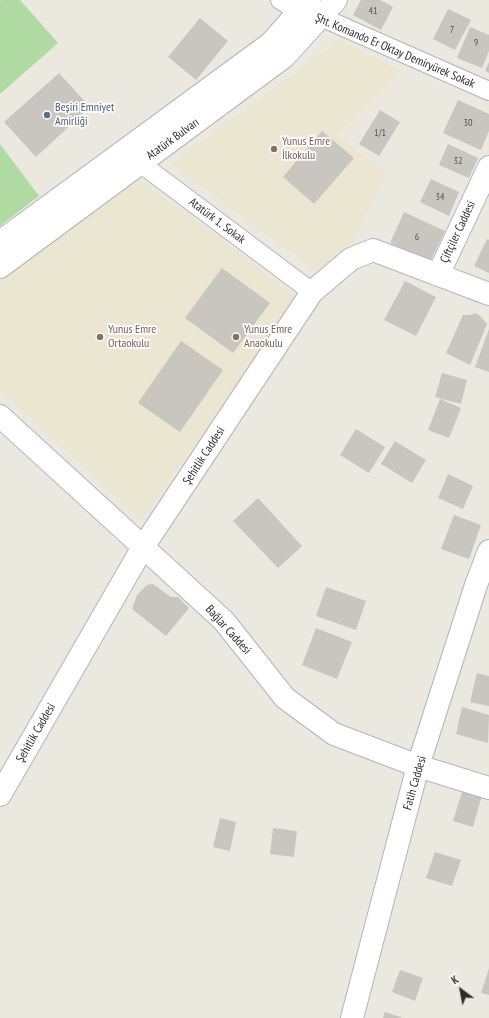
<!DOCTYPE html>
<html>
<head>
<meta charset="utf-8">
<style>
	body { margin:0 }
	#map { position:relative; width:489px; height:1018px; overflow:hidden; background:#ebe8e0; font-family:"PT Sans Narrow",sans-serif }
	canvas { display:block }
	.north { position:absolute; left:441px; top:970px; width:40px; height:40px; -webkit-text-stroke:3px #fff; paint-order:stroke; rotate:328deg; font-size:11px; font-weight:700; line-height:16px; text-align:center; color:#2c2c2c }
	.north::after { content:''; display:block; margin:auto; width:14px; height:18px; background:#2c2c2c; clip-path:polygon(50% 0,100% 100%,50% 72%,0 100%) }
</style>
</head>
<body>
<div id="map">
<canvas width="489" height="1018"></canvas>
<div class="north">K</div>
</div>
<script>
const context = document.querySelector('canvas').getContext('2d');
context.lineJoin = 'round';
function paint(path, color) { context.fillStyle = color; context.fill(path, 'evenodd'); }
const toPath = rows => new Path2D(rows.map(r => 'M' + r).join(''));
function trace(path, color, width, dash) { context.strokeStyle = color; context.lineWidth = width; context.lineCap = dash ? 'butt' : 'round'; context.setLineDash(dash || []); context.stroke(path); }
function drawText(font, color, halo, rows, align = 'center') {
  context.font = font + ' "PT Sans Narrow",sans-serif'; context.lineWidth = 3.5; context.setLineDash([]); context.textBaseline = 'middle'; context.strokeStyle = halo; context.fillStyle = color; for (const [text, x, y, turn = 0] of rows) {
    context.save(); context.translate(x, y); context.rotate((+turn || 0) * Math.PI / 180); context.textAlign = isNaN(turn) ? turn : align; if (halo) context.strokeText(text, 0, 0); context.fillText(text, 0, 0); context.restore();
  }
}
const education = toPath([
	[340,40,401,71,339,134,385,173,381,186,351,245,319,273,171,164],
	[139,180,219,237,298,299,246,375,141,520,0,390,0,280]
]);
const green = toPath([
	[1,0,20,0,58,43,0,94,0,1],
	[0,144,39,196,0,226]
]);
const building = toPath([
	[361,0,380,0,393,7,381,30,353,15],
	[448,9,471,20,455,50,433,39],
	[200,18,228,41,196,80,168,57],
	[470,27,489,35,489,51,482,68,457,58],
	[489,62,489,73,485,71],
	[59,73,90,107,36,157,4,122],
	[458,100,489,114,489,131,481,150,443,133],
	[380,110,400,122,379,156,359,144],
	[322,131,354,158,314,204,283,177],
	[448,144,478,158,469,178,439,165],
	[431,179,459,192,449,216,420,202],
	[404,212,445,231,430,262,390,243],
	[487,239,489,240,489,273,474,266],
	[222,268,270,303,233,353,185,318],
	[405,281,436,297,416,336,384,320],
	[475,313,479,315,487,324,470,365,446,353,463,315,470,315],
	[489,329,489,372,475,367],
	[181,341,223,370,180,432,138,403],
	[442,373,467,380,461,404,435,397],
	[440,399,461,408,449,438,428,430],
	[356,429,385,447,369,473,340,455],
	[395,441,426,460,412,483,381,464],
	[448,474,473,486,463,509,438,498],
	[258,498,302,546,278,568,233,521],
	[454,515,481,525,469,559,441,549],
	[153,584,171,597,178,597,189,608,166,636,132,609,137,595,147,585],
	[326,587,366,601,356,630,316,616],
	[316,628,352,642,337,679,302,665],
	[477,673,489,676,489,706,470,702],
	[462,707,489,715,488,743,456,734],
	[463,789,482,795,473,827,453,821],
	[220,818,236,822,230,851,213,847],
	[273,828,297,831,294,857,270,854],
	[435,852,461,860,452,886,426,878],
	[489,968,489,995,481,993],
	[400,970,423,978,415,1001,392,992],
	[385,1012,403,1018,383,1018]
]);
const street = toPath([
	[280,0,299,12,321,17,489,91],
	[129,157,140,163,312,292]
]);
const secondary = toPath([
	[0,242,271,43,309,0],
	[0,267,284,57,336,0],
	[438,275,489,167],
	[0,416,224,621,285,698,334,734,418,766,489,788],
	[0,795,143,547,312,292,351,259,373,250,489,294],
	[352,1018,418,766,476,585,489,551]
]);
const markers = [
	[47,115,4,"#5c6f8a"],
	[274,149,4,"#8d6e63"],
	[100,337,4,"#8d6e63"],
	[236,337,4,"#8d6e63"]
];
const numberNames = [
	["41",373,11],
	["7",452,30],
	["9",476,43],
	["30",468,123],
	["1/1",380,133],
	["32",458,161],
	["34",440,197],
	["6",417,237]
];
const streetNames = [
	["Şht. Komando Er Oktay Demiryürek Sokak",395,51,23],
	["Atatürk Bulvarı",173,139,-36],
	["Atatürk 1. Sokak",217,221,37],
	["Çiftçiler Caddesi",458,232,-65],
	["Şehitlik Caddesi",204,456,-57],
	["Bağlar Caddesi",228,630,48],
	["Şehitlik Caddesi",36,733,-60],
	["Fatih Caddesi",415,783,-74]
];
const serviceNames = [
	["Beşiri Emniyet",55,108],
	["Amirliği",55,122]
];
const educationNames = [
	["Yunus Emre",282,142],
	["İlkokulu",282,156],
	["Yunus Emre",108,330],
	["Ortaokulu",108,344],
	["Yunus Emre",244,330],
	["Anaokulu",244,344]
];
paint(education, '#ebe6d1');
paint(green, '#afdba3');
paint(building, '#c8c6be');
trace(street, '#b3b4be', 20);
trace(secondary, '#b3b4be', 24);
trace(street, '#fff', 18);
trace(secondary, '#fff', 22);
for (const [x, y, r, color] of markers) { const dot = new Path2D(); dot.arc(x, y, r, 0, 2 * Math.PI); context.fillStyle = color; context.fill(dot); trace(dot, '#fff', 1.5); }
drawText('10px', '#535250', null, numberNames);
drawText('12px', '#2c2c2c', '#fff', streetNames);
drawText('12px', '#4e5e75', '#fff', serviceNames, 'left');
drawText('12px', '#785e54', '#fff', educationNames, 'left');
</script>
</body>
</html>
